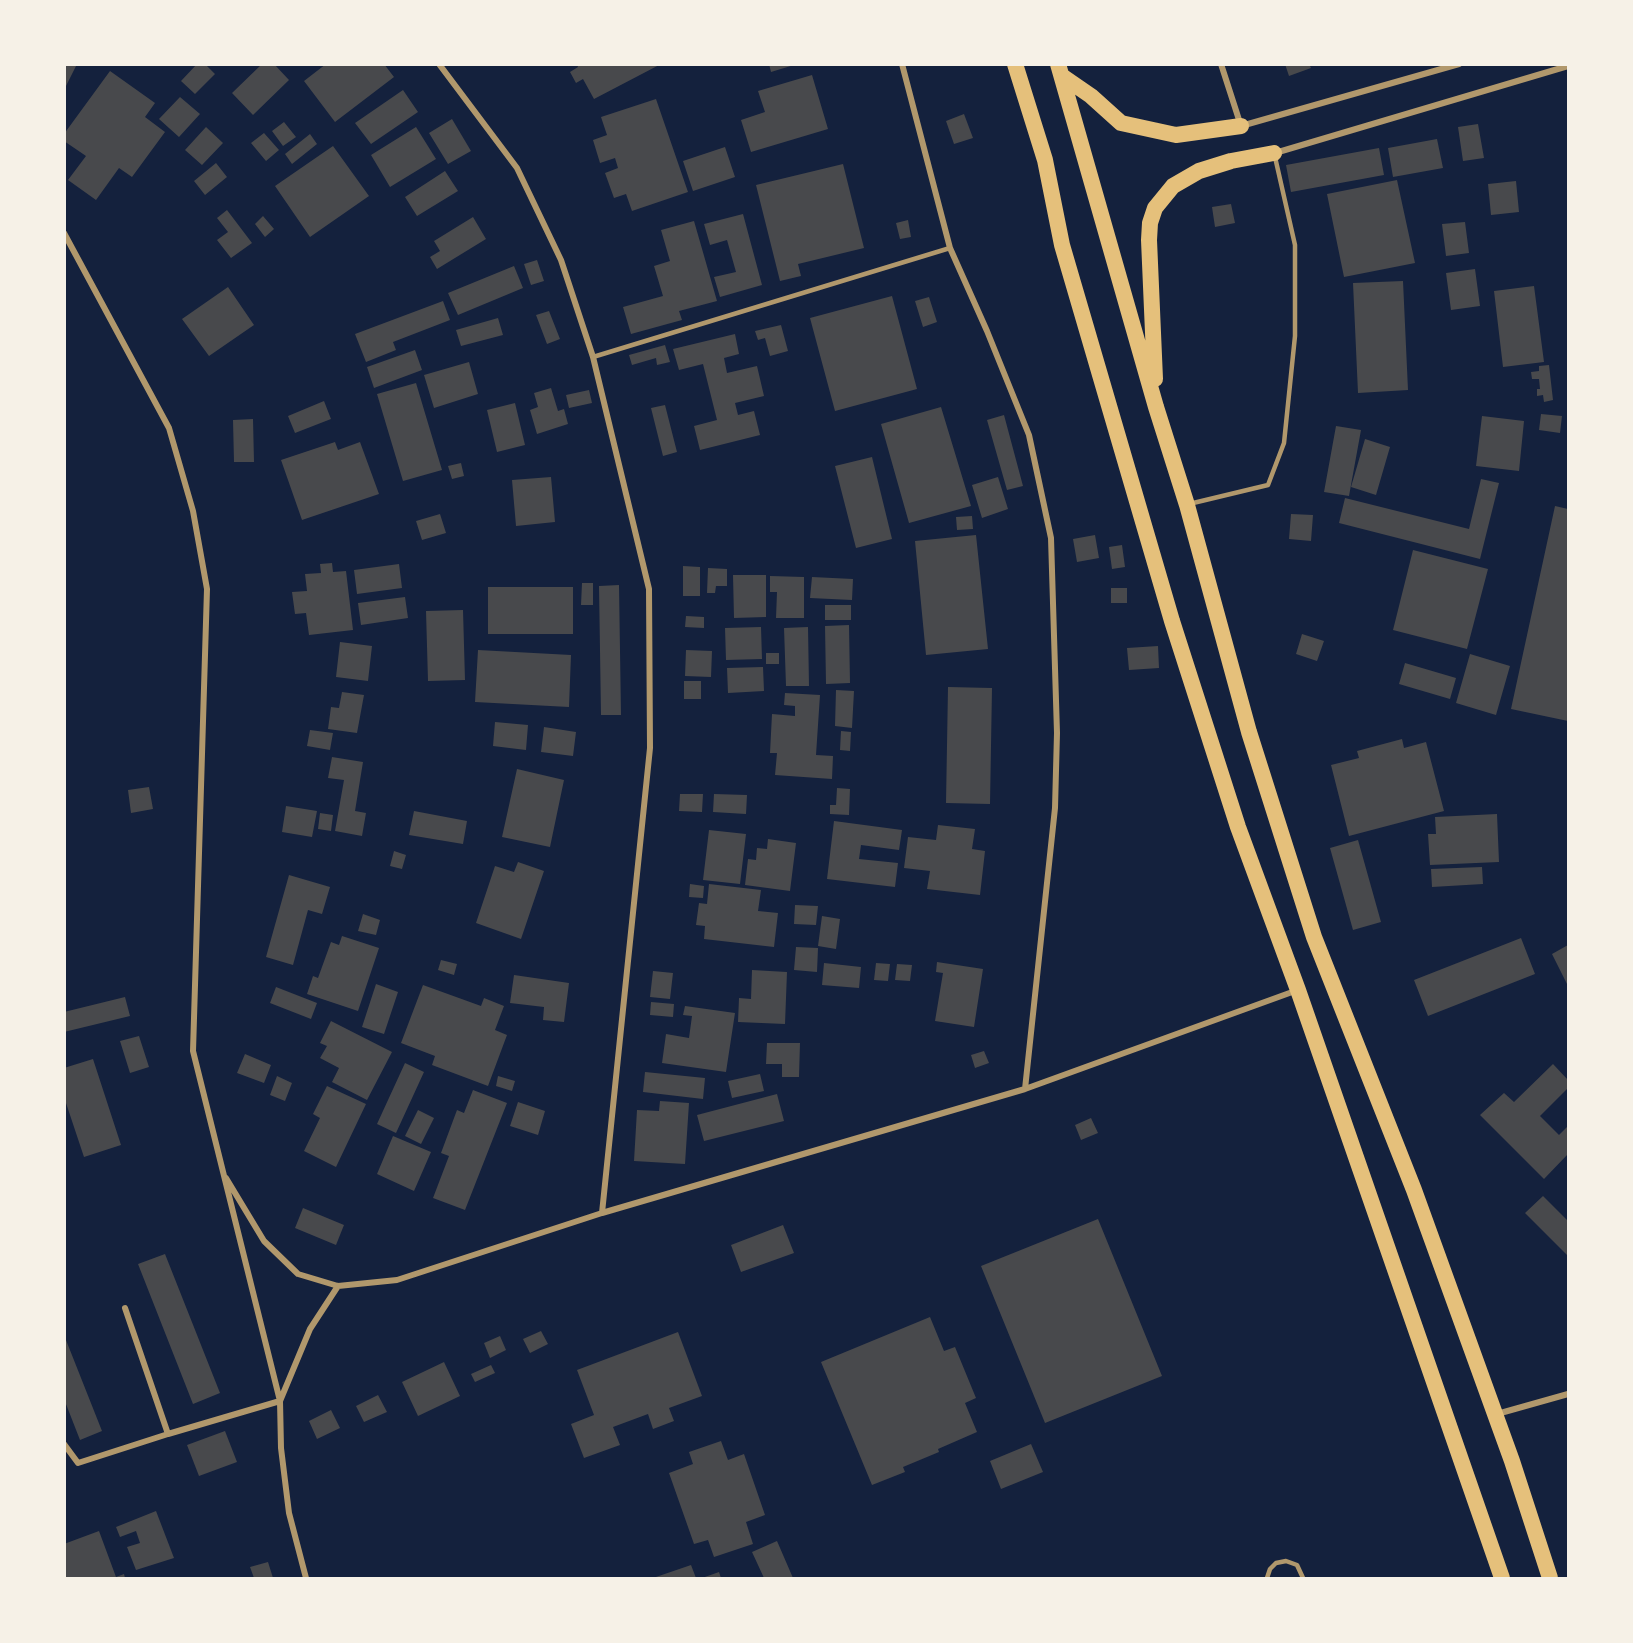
<!DOCTYPE html>
<html>
<head>
<meta charset="utf-8">
<style>
	body { margin:0 }
	#map { position:relative; width:1633px; height:1643px; overflow:hidden; background:#14213d; font-family:Signika,sans-serif }
	canvas { display:block }
	.frame { position:absolute; inset:0; border:66px solid #f6f1e7; pointer-events:none }
</style>
</head>
<body>
<div id="map">
<canvas width="1633" height="1643"></canvas>
<div class="frame"></div>
</div>
<script>
const context = document.querySelector('canvas').getContext('2d');
context.lineJoin = 'round';
function paint(path, color) { context.fillStyle = color; context.fill(path, 'evenodd'); }
const toPath = rows => new Path2D(rows.map(r => 'M' + r).join(''));
function trace(path, color, width, dash) { context.strokeStyle = color; context.lineWidth = width; context.lineCap = dash ? 'butt' : 'round'; context.setLineDash(dash || []); context.stroke(path); }
const building = toPath([
	[64,64,77,64,64,90],
	[197,64,205,64,215,74,195,94,181,81],
	[262,64,274,64,289,80,253,115,232,93],
	[326,64,384,64,394,77,335,122,304,81],
	[577,64,661,64,594,99,583,79,576,83,570,72,578,67],
	[769,64,794,64,794,65,771,72],
	[1285,64,1309,64,1311,68,1289,76],
	[110,71,155,103,145,117,165,132,132,177,119,168,96,200,68,180,86,156,64,141,64,134],
	[812,75,828,129,751,152,741,120,765,112,758,91],
	[403,90,418,112,371,144,355,123],
	[180,97,200,114,179,137,159,119],
	[656,99,688,192,632,211,626,194,614,198,605,173,618,168,615,158,600,163,593,140,607,135,601,117],
	[964,114,973,138,954,144,946,121],
	[452,119,471,151,448,164,429,133],
	[284,122,296,137,283,146,272,131],
	[1478,124,1484,158,1463,161,1458,127],
	[206,127,223,143,202,165,185,150],
	[416,127,436,159,390,187,371,155],
	[264,133,279,150,266,161,251,143],
	[310,134,317,144,292,164,285,154],
	[1437,139,1443,168,1393,177,1388,148],
	[333,146,369,196,310,237,275,186],
	[725,147,735,177,693,191,683,161],
	[1379,148,1384,175,1291,192,1286,165],
	[216,163,227,177,205,195,194,181],
	[843,164,864,248,798,264,801,276,780,281,756,185],
	[445,171,458,191,417,216,405,197],
	[1397,180,1415,263,1344,277,1327,194],
	[1516,181,1519,212,1491,215,1488,184],
	[1231,204,1235,223,1215,227,1212,207],
	[227,210,252,243,231,258,217,240,228,232,217,218],
	[743,214,762,285,720,297,714,277,736,272,727,240,710,245,704,224],
	[263,216,274,229,265,237,255,224],
	[473,217,486,239,437,269,430,257,440,251,434,241],
	[908,220,911,237,900,239,896,223],
	[694,221,717,301,679,311,682,320,631,334,623,307,663,296,654,266,670,261,661,230],
	[1465,222,1469,253,1446,256,1442,224],
	[537,260,544,281,531,285,524,264],
	[514,266,523,288,458,315,448,293],
	[1475,269,1480,306,1451,310,1446,273],
	[1403,281,1408,390,1358,393,1353,283],
	[1534,286,1544,362,1503,367,1494,291],
	[228,287,254,325,209,356,182,319],
	[892,296,917,389,835,411,810,318],
	[929,297,937,322,923,327,915,301],
	[443,301,450,320,393,342,396,350,366,362,355,334],
	[549,311,560,339,547,344,536,315],
	[498,318,503,335,461,346,456,330],
	[781,325,788,351,770,356,765,338,758,340,755,331],
	[735,334,739,354,724,358,727,373,757,366,764,396,735,403,738,415,754,411,760,435,700,450,694,426,717,420,703,364,679,370,673,349],
	[665,345,670,362,657,365,656,358,632,365,629,355],
	[415,350,422,370,374,388,367,367],
	[469,362,478,394,434,408,424,375],
	[1549,365,1553,400,1544,402,1543,395,1537,396,1537,389,1540,389,1539,379,1532,379,1531,372,1539,371,1539,366],
	[416,383,442,470,403,481,377,394],
	[551,388,558,411,564,409,568,424,537,434,530,410,538,407,534,393],
	[589,390,592,403,569,408,566,395],
	[324,401,331,419,295,433,288,416],
	[515,403,525,445,497,452,487,410],
	[665,405,677,452,663,456,651,408],
	[941,407,971,506,909,523,881,424],
	[1541,414,1562,416,1560,433,1539,430],
	[1004,415,1023,486,1007,490,987,420],
	[1482,416,1524,421,1519,471,1476,466],
	[253,419,254,462,234,462,233,420],
	[1336,426,1361,430,1349,496,1324,492],
	[1365,439,1390,447,1376,495,1351,487],
	[335,442,338,450,360,442,379,494,302,520,281,460],
	[872,457,892,539,856,548,835,466],
	[461,463,464,476,452,479,448,466],
	[551,477,555,522,516,526,512,480],
	[998,477,1008,509,982,518,972,485],
	[1481,479,1499,483,1480,559,1339,523,1345,498,1469,529],
	[1555,506,1568,509,1568,721,1511,709],
	[440,514,446,533,422,540,416,521],
	[1291,514,1313,515,1311,541,1289,539],
	[972,516,973,529,957,530,956,517],
	[976,535,988,649,926,655,915,541],
	[1095,535,1099,558,1077,562,1073,539],
	[1122,545,1125,567,1112,569,1109,547],
	[1413,550,1488,569,1467,649,1393,630],
	[332,563,333,572,346,571,353,630,309,635,306,613,295,614,292,592,307,591,305,574,321,573,320,564],
	[399,564,402,588,357,594,354,570],
	[683,566,700,567,700,596,683,596],
	[708,568,727,569,727,586,716,586,715,593,707,593],
	[733,575,766,575,766,617,734,618],
	[770,576,804,577,804,618,776,618,777,592,770,592],
	[812,577,853,579,852,600,810,598],
	[582,583,593,583,593,605,581,605],
	[619,585,621,715,601,715,599,586],
	[488,587,573,587,573,634,488,634],
	[1111,588,1127,588,1127,603,1111,603],
	[405,597,408,618,361,625,358,603],
	[825,605,851,605,851,620,825,620],
	[463,610,465,680,428,681,426,611],
	[686,616,704,617,704,628,685,627],
	[849,625,850,683,826,684,825,626],
	[761,627,762,659,726,660,725,628],
	[808,627,809,686,786,686,784,628],
	[1302,634,1324,641,1317,661,1296,654],
	[340,642,372,646,368,681,336,677],
	[1158,646,1159,668,1129,670,1127,648],
	[478,650,571,655,569,707,475,702],
	[686,650,712,651,711,677,685,676],
	[766,653,779,653,779,664,766,664],
	[1470,654,1510,666,1496,715,1456,703],
	[1405,663,1456,678,1450,699,1399,684],
	[763,667,764,691,728,693,727,668],
	[684,681,701,681,701,699,684,699],
	[948,687,992,688,990,804,946,803],
	[836,690,854,691,852,728,835,726],
	[342,692,364,695,357,733,328,729,331,707,339,708],
	[785,693,820,695,816,755,833,756,832,779,775,775,777,753,770,753,772,714,795,716,795,706,784,705],
	[495,722,528,725,526,750,493,746],
	[544,727,576,732,573,756,541,752],
	[310,730,333,733,330,750,307,746],
	[841,731,851,732,850,751,840,750],
	[1402,739,1404,748,1426,742,1444,811,1349,836,1331,765,1359,758,1357,751],
	[332,757,363,762,355,811,366,813,362,836,335,831,344,780,328,778],
	[517,769,564,780,550,847,502,837],
	[149,787,153,809,131,813,128,790],
	[837,788,850,789,849,815,830,814,830,805,836,805],
	[680,794,703,794,702,812,679,811],
	[714,794,747,795,746,814,713,812],
	[286,806,317,811,312,837,282,832],
	[414,811,467,821,463,844,409,835],
	[320,813,333,815,331,831,318,829],
	[1497,814,1499,862,1430,865,1428,834,1436,834,1435,817],
	[834,821,902,830,899,850,861,845,859,859,898,863,895,887,827,879],
	[938,825,975,829,972,849,985,851,980,895,927,889,930,871,904,868,908,837,936,840],
	[709,830,746,834,740,884,703,880],
	[768,839,796,843,790,891,745,885,748,859,756,860,757,848,767,849],
	[1358,840,1381,922,1353,930,1330,848],
	[394,851,406,855,402,869,390,866],
	[518,862,544,871,521,939,476,923,495,866,514,872],
	[1482,867,1483,884,1432,887,1431,869],
	[289,875,330,887,322,914,308,910,293,965,266,957],
	[690,884,704,886,703,898,689,897],
	[709,884,761,890,758,911,778,913,774,947,704,939,705,926,696,925,699,903,707,904],
	[795,905,818,906,816,925,794,924],
	[363,914,380,920,376,935,358,931],
	[822,916,840,919,836,949,818,946],
	[342,936,379,948,358,1011,307,994,313,976,318,978,331,942,339,945],
	[1521,938,1535,974,1428,1016,1414,980],
	[1568,945,1568,986,1552,954],
	[796,947,818,948,817,972,794,970],
	[441,960,457,964,454,975,438,970],
	[937,962,983,969,974,1027,935,1021,943,973,936,972],
	[824,963,861,967,859,988,822,985],
	[876,963,890,964,888,981,874,980],
	[897,964,912,965,910,981,895,980],
	[752,970,787,972,785,1024,738,1022,739,998,751,999],
	[653,971,673,973,670,999,650,997],
	[514,975,569,983,564,1022,543,1020,544,1007,510,1003],
	[376,984,398,992,384,1034,362,1027],
	[423,985,481,1006,484,998,504,1006,495,1030,507,1035,488,1086,432,1065,435,1056,401,1043],
	[276,987,317,1003,311,1019,270,1003],
	[125,997,130,1016,64,1032,64,1012],
	[651,1002,674,1004,673,1017,650,1015],
	[685,1006,735,1013,726,1072,662,1063,666,1034,689,1038,692,1016,683,1015],
	[331,1021,392,1052,367,1100,332,1082,339,1068,320,1058,327,1046,320,1043],
	[139,1036,149,1067,130,1073,120,1041],
	[767,1043,800,1043,799,1077,782,1077,782,1064,766,1064],
	[984,1051,989,1063,975,1068,971,1055],
	[245,1054,271,1065,264,1083,237,1073],
	[93,1059,121,1145,84,1157,64,1097,64,1068],
	[405,1063,424,1072,396,1133,377,1124],
	[1553,1064,1568,1080,1568,1088,1540,1116,1559,1135,1567,1127,1568,1128,1568,1154,1544,1179,1480,1115,1504,1093,1514,1102],
	[645,1072,705,1078,703,1099,643,1092],
	[760,1074,764,1091,732,1098,728,1081],
	[277,1076,292,1083,285,1101,270,1095],
	[498,1076,515,1081,512,1091,496,1086],
	[327,1086,366,1104,336,1167,304,1151,320,1118,313,1114],
	[473,1090,507,1103,465,1210,433,1198,449,1156,441,1153,457,1110,464,1113],
	[777,1094,784,1121,704,1141,697,1115],
	[660,1101,689,1103,685,1164,634,1161,637,1110,659,1111],
	[518,1102,545,1111,538,1135,510,1126],
	[418,1110,434,1118,421,1144,405,1136],
	[1091,1118,1098,1133,1081,1140,1075,1125],
	[393,1136,431,1152,414,1191,377,1174],
	[1543,1196,1568,1221,1568,1256,1525,1213],
	[303,1208,344,1225,336,1245,295,1228],
	[1098,1219,1162,1376,1045,1423,981,1266],
	[783,1225,794,1253,741,1272,731,1245],
	[165,1254,220,1393,193,1404,138,1264],
	[930,1317,944,1351,955,1347,976,1398,965,1403,977,1432,938,1449,939,1452,903,1467,905,1472,872,1485,821,1362],
	[541,1331,548,1344,530,1353,523,1339],
	[678,1332,702,1396,669,1408,674,1421,653,1429,648,1414,613,1427,620,1445,584,1458,571,1424,594,1415,577,1370],
	[64,1335,102,1431,80,1440,64,1399],
	[500,1336,506,1350,490,1358,484,1343],
	[444,1362,460,1396,418,1416,402,1382],
	[491,1365,495,1373,475,1382,471,1374],
	[378,1395,387,1412,364,1422,356,1406],
	[331,1410,340,1428,317,1439,309,1421],
	[225,1431,237,1462,199,1476,187,1445],
	[721,1441,728,1460,744,1454,765,1515,746,1522,753,1544,714,1557,708,1540,694,1544,669,1473,693,1464,689,1452],
	[1031,1444,1043,1472,1001,1489,990,1461],
	[156,1511,174,1558,136,1570,127,1547,140,1543,136,1531,120,1537,116,1527],
	[99,1531,116,1577,124,1574,125,1578,64,1578,64,1544],
	[777,1541,793,1578,764,1578,752,1552],
	[268,1562,273,1578,254,1578,250,1567],
	[691,1565,696,1578,653,1578],
	[719,1572,721,1578,702,1578]
]);
const service = toPath([
	[593,357,950,248],
	[1189,504,1268,485,1284,443,1295,336,1295,245,1275,157],
	[1267,1578,1270,1569,1276,1563,1286,1561,1297,1565,1303,1578]
]);
const minor = toPath([
	[439,64,517,168,561,260,593,357,649,589,650,748,602,1213],
	[902,64,950,248,987,331,1029,435,1051,538,1057,733,1055,808,1025,1089],
	[1221,64,1241,126,1459,64],
	[1275,153,1568,66],
	[64,233,169,428,193,511,207,589,193,1051,280,1401,281,1448,289,1513,306,1578],
	[226,1178,264,1241,298,1274,338,1286,397,1280,602,1213,1025,1089,1295,991],
	[125,1308,168,1434],
	[1497,1414,1568,1394],
	[64,1444,78,1463,168,1434,280,1401,310,1329,338,1286]
]);
const trunk = toPath([
	[1015,64,1045,160,1062,245,1172,621,1238,827,1298,990,1502,1578],
	[1058,64,1156,407,1187,505,1249,732,1314,937,1414,1190,1512,1461,1550,1578],
	[1062,76,1091,96,1121,123,1176,135,1241,126],
	[1155,379,1149,240,1150,223,1155,208,1173,186,1199,171,1231,161,1274,153]
]);
paint(building, '#48494c');
trace(service, '#b1986c', 4.5);
trace(minor, '#b1986c', 6);
trace(trunk, '#e5c07b', 16);
</script>
</body>
</html>
